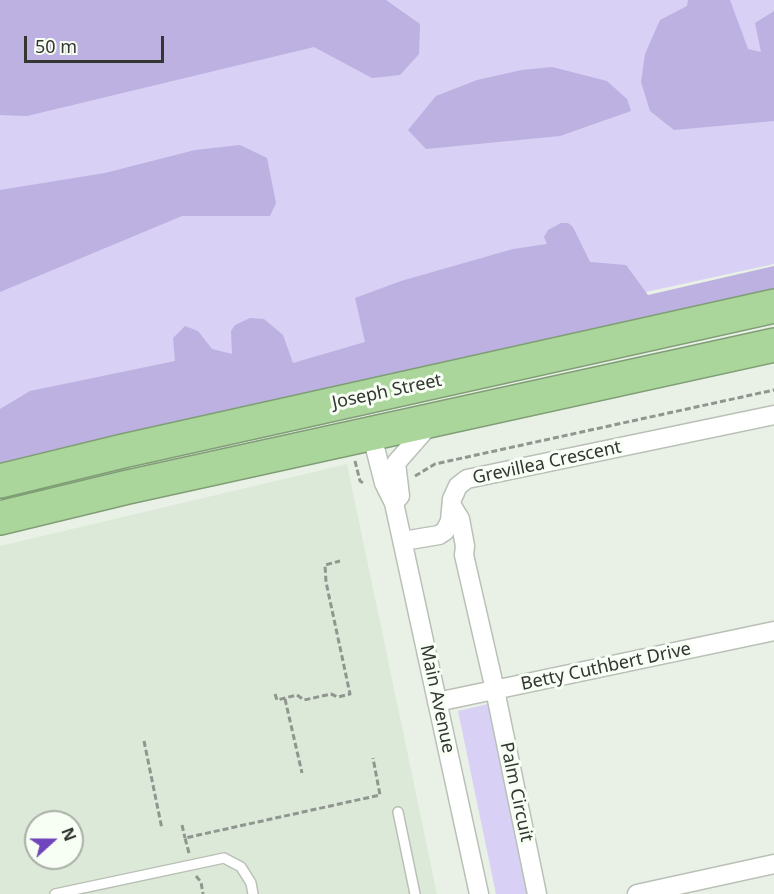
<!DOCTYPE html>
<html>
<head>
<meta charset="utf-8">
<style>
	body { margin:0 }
	#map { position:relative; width:774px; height:894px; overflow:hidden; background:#e9f1e7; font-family:"Noto Sans",sans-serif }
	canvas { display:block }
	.north { position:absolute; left:24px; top:810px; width:60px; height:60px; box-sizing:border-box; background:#f7fef4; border:2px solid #a9aea6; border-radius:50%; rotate:69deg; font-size:16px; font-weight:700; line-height:24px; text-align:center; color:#333632 }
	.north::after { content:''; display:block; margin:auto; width:21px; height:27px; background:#6f44bc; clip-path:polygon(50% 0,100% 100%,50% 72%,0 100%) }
	.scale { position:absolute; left:24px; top:36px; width:140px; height:27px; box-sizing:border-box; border:3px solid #333632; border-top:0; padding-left:8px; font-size:18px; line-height:21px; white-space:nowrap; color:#333632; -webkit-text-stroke:4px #f7fef4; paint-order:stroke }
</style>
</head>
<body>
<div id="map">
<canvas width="774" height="894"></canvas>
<div class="north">N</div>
<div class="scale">50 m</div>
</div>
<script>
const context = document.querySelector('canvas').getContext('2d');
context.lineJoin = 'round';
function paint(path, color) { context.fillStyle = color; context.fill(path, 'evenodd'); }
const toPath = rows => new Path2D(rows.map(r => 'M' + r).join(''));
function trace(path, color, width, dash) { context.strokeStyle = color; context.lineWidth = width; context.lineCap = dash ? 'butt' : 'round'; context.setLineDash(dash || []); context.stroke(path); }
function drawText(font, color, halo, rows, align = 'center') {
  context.font = font + ' "Noto Sans",sans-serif'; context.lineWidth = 6; context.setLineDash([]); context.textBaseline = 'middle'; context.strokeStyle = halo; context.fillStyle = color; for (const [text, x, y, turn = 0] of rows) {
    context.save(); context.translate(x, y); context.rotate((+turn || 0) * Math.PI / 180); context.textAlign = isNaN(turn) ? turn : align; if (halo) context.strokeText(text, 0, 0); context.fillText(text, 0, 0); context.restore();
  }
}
const built = toPath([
	[347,464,437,894,0,894,0,546],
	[36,822,72,822,72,858,36,858]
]);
const green = toPath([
	[0,0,774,0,774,264,0,433],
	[488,704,530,894,496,894,458,711]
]);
const forest = toPath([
	[0,0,386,0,420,24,419,54,400,75,372,78,314,47,27,116,0,115],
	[688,0,730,0,748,49,761,52,755,23,774,11,774,121,674,130,650,111,641,82,645,54,660,20,687,6],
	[552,67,607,81,627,99,631,111,560,136,426,149,408,130,436,96,477,80,522,70],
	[240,145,267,158,276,203,270,216,182,216,0,292,0,190,105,173,195,150],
	[561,223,568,223,573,227,590,262,626,265,648,295,774,266,774,293,0,472,0,409,30,391,175,361,173,338,185,326,198,331,212,349,232,354,231,331,235,325,250,318,264,319,283,335,293,363,365,342,355,298,401,281,513,249,547,244,544,237,548,230]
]);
const path = toPath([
	[355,461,360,481,365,484],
	[415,476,435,464,774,390],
	[275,694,277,700,297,695,304,700,331,694,338,697,350,694,326,582,325,565,340,561],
	[285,699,302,773],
	[144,741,162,829],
	[182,825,185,838],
	[189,853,185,838,380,795,373,758],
	[196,876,201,882,203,894]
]);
const lane = toPath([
	[398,812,415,894],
	[55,894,224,858,241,867,251,883,253,894]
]);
const street = toPath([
	[371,432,384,483,394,503,479,894],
	[394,503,400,496,396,463,432,422],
	[452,506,460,519,465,546,464,555,495,690,537,894],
	[403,541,439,535,445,531,450,521,452,499,458,486,467,479,774,415],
	[437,702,774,631],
	[637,894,774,864]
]);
const highway = toPath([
	[0,481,123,451,774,306],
	[0,518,128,487,774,345]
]);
const streetNames = [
	["Joseph Street",387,392,-12],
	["Grevillea Crescent",547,463,-12],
	["Betty Cuthbert Drive",606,667,-12],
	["Main Avenue",437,699,78],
	["Palm Circuit",516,792,78]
];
paint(built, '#dce9d8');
paint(green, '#d8d0f5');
paint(forest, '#bcb1e0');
trace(lane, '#b9c0b6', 12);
trace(street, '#b9c0b6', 21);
trace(highway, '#809e76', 36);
trace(path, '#90968f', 3, [6, 3]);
trace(lane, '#fff', 9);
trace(street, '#fff', 18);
trace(highway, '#aad69b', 33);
drawText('18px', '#333632', '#f7fef4', streetNames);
</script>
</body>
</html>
